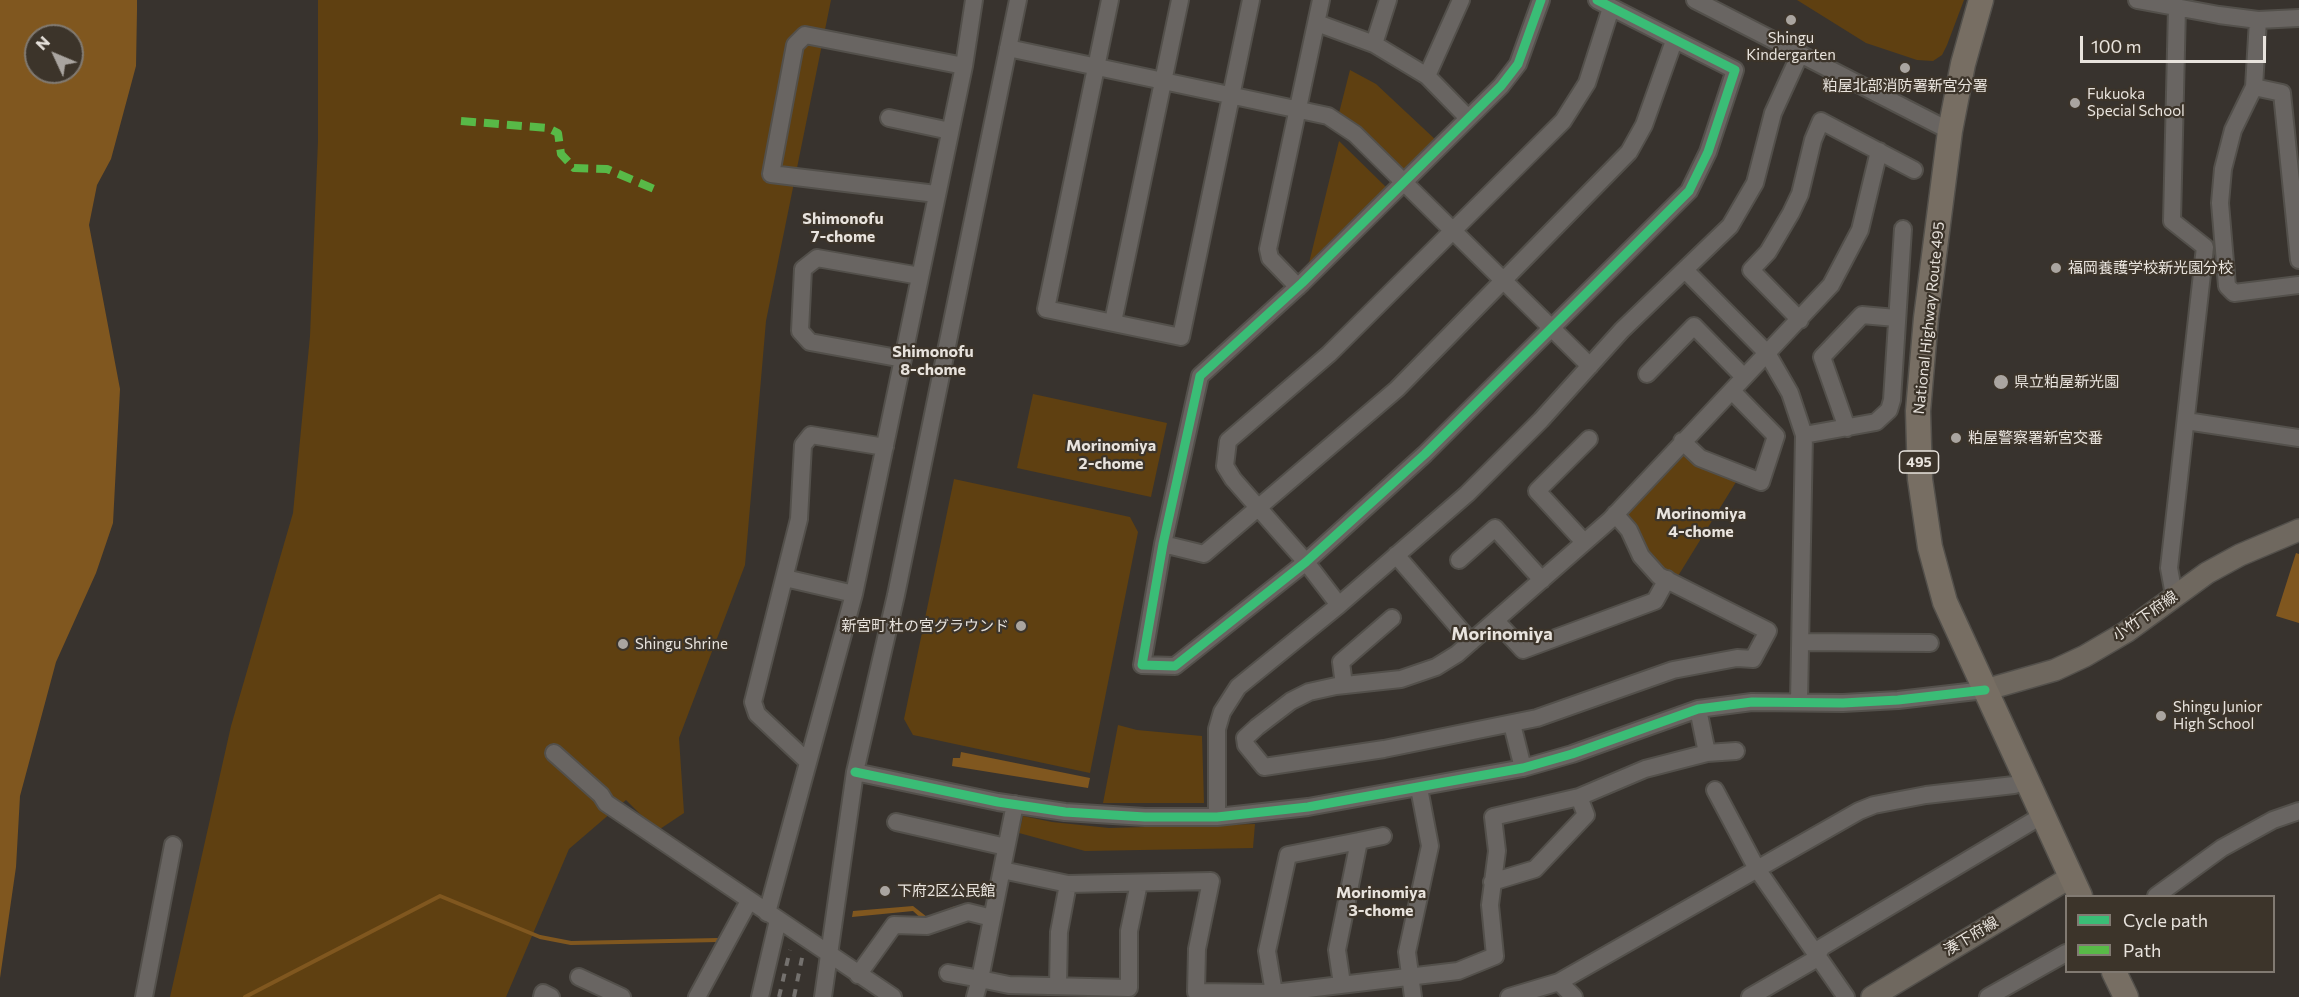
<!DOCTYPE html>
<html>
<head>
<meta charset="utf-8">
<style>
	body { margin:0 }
	#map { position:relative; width:2299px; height:997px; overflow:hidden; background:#38332e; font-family:Commissioner,sans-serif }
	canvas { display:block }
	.legend { position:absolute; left:2065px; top:895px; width:210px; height:78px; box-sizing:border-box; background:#3c342a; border:2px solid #817a72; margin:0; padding:8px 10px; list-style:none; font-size:18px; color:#e8e3dd }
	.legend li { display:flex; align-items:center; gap:12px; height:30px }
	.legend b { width:30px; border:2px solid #817a72 }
	.north { position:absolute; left:24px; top:24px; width:60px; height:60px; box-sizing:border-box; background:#3c342a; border:2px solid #817a72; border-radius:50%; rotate:314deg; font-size:16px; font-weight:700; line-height:24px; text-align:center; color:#e8e3dd }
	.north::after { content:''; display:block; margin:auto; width:21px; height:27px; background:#aaa5a0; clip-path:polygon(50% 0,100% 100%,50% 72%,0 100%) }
	.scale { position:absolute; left:2080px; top:36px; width:186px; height:27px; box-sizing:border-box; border:3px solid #e8e3dd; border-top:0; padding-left:8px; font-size:18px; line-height:21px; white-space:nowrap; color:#e8e3dd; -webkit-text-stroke:4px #3c342a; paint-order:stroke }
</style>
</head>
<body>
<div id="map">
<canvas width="2299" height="997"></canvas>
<ul class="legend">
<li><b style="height:8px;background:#3abd76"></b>Cycle path</li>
<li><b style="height:8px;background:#58b947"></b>Path</li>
</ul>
<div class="north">N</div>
<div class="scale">100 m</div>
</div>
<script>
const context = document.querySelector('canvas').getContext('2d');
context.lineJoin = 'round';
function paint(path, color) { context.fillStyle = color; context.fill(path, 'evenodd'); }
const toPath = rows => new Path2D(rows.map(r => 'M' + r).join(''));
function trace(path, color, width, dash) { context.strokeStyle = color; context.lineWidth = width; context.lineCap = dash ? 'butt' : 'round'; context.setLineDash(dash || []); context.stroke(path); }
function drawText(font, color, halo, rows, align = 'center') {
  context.font = font + ' Commissioner,"Noto Sans JP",sans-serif'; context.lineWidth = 4.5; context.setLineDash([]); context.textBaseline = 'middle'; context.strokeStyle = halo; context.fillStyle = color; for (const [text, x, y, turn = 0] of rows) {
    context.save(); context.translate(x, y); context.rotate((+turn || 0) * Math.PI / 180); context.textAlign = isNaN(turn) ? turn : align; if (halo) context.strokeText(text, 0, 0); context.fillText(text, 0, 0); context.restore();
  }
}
const green = toPath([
	[318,0,831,0,766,321,745,565,679,738,684,813,657,831,626,800,569,849,506,997,170,997,231,726,293,513,310,336,318,141],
	[1797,0,1964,0,1947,45,1942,55,1933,61,1917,60,1866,43],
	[1350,70,1376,84,1438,142,1407,172,1339,113],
	[1339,141,1388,189,1308,267],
	[1033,394,1167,423,1151,497,1017,468],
	[1685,454,1701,466,1736,482,1678,576,1664,570,1646,551,1625,517],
	[954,479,1130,517,1138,532,1090,773,913,735,904,719],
	[1118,725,1137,730,1202,736,1204,803,1103,803],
	[1023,816,1052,822,1109,828,1255,824,1253,848,1085,851,1019,833]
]);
const water = toPath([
	[0,0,137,0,137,10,136,66,111,159,97,185,89,225,120,389,113,523,96,573,56,662,20,796,16,867,0,978],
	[36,36,72,36,72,72,36,72],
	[2296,553,2299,554,2299,623,2276,616],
	[961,752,1090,778,1088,788,952,766,953,758,960,758],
	[913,906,927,917,955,906,957,910,924,921,913,911,852,917,853,911]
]);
const stream = toPath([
	[245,997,440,896,540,937,571,943,719,940]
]);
const minor = toPath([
	[1110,0,1046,309,1181,337,1251,0],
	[1541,0,1518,64,1501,86,1302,283,1200,376,1163,544,1142,665,1175,666,1306,562,1425,454,1689,191,1708,152,1735,70,1597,0],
	[1695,0,1950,131],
	[2137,0,2219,15,2258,20,2299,18],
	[2258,20,2254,87,2233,130,2223,169,2220,203,2227,286,2234,293,2299,285],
	[1317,23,1374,44,1427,76,1468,118],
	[1374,44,1388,0],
	[1008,48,1328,116,1355,134,1590,366],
	[1427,76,1461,0],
	[2254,87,2282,93,2299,260],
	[889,118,950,131],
	[936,194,771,174,795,45,805,35,964,66],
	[1685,270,1767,353,1790,393,1804,435,1799,702],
	[1298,287,1270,258,1268,249,1321,0],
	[1800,320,1751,270,1768,252,1791,213,1800,194,1813,140,1821,121,1914,170],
	[1113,322,1180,0],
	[903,359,810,342,800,331,803,269,817,258,920,276],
	[1647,374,1694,326,1744,377],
	[2186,421,2299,438],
	[1847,428,1822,357,1862,315,1896,318],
	[1804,435,1876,422,1889,410,1892,400,1903,229],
	[1682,441,1700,458,1761,482,1776,436,1732,391],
	[1615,514,1629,530,1641,556,1659,576,1768,631,1753,659,1737,658,1673,670,1537,718,1384,749,1264,767,1246,745,1245,738,1257,727,1291,701,1309,692,1336,686,1401,679,1436,667,1457,654,1610,520,1831,285,1860,230,1879,151],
	[1584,542,1537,491,1589,439],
	[1163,544,1204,554,1397,389,1629,152,1644,125,1674,41],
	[1396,555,1471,642],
	[1459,560,1495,528,1542,580],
	[785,578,854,594],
	[2174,595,2169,568,2205,247,2172,221,2177,7],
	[1339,605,1306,562,1233,479,1225,466,1228,441,1329,354,1563,121,1587,83,1611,8],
	[1496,621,1523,650,1655,601,1667,579],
	[1801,642,1930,643],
	[1344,685,1341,662,1392,618],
	[1512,724,1523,768],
	[554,753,601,795,606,803,893,997],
	[1707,753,1736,751],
	[808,762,757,714,753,702,799,519,803,445,811,435,885,447],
	[855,772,998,802,1065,812,1145,817,1217,817,1308,807,1523,768,1572,754,1698,709,1752,702,1843,703,1898,700,1985,690],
	[1715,790,1757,869,1846,997],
	[1015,804,980,979,1009,985,1129,988,1129,931,1139,883],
	[1217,817,1217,729,1222,712,1238,687,1339,605,1467,494,1541,420,1622,330,1730,226,1755,183,1773,113,1800,54],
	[896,822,1006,847],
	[1359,841,1383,836],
	[1002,870,1068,884,1211,881,1197,949,1196,992,1274,993,1458,971,1495,956,1490,905,1497,851,1493,817,1579,797,1645,769,1707,753,1698,709],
	[1492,882,1535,869,1586,815,1579,797],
	[2156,896,2222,848,2273,820,2299,811],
	[767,913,854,594,964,66,974,0],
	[948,973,980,979,975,997],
	[858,975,894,925,927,926,968,912,992,918],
	[579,977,622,997],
	[1559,982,1574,997],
	[1058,986,1059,932,1068,884],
	[1274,993,1267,951,1288,855,1359,841,1337,950,1342,984],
	[144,997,173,845],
	[542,997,543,993,551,997],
	[697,997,749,901],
	[760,997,778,920],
	[823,997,855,772,896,595,1018,0],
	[1413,997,1407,952,1430,846,1419,788],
	[1509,997,1559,982,1859,811,1874,805,1926,795,2014,785,2026,780],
	[1750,997,1814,960,1822,947,2043,815],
	[1988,997,2066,953]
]);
const major = toPath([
	[1985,690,2055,670,2085,656,2126,632,2207,573,2240,555,2299,530],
	[1872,997,2071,877]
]);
const highway = toPath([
	[1981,0,1963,64,1950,131,1926,318,1918,411,1920,479,1930,547,1945,602,2080,896],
	[2114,972,2126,997]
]);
const rail = toPath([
	[779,997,790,950],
	[794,997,803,953]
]);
const quiet = toPath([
	[461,121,548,128,558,133,561,154,574,168,607,169,659,191]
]);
const cycleway = toPath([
	[1541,0,1518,64,1501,86,1302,283,1200,376,1163,544,1142,665,1175,666,1306,562,1425,454,1689,191,1708,152,1735,70,1597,0],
	[855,772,998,802,1065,812,1145,817,1217,817,1308,807,1523,768,1572,754,1698,709,1752,702,1843,703,1898,700,1985,690]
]);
const markers = [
	[1791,20,6,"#aaa5a0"],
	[1905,68,6,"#aaa5a0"],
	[2075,103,6,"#aaa5a0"],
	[2056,268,6,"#aaa5a0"],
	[2001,382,8,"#aaa5a0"],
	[1956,438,6,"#aaa5a0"],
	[1021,626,6,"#aaa5a0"],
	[623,644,6,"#aaa5a0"],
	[2161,716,6,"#aaa5a0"],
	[885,891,6,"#aaa5a0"]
];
const shields = [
	[1919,462,39]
];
const shieldNames = [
	["495",1919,462]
];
const poiNames = [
	["Shingu",1791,38,"center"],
	["Kindergarten",1791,55,"center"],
	["粕屋北部消防署新宮分署",1905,86,"center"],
	["Fukuoka",2087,94],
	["Special School",2087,111],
	["福岡養護学校新光園分校",2068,268],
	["県立粕屋新光園",2014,382],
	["粕屋警察署新宮交番",1968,438],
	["新宮町 杜の宮グラウンド",1009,626,"right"],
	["Shingu Shrine",635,644],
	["Shingu Junior",2173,707],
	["High School",2173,724],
	["下府2区公民館",897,891]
];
const streetNames = [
	["National Highway Route 495",1929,318,-84],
	["小竹下府線",2145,616,-35],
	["湊下府線",1971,936,-31]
];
const neighbourhoodNames = [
	["Shimonofu",843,219],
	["7-chome",843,237],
	["Shimonofu",933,352],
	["8-chome",933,370],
	["Morinomiya",1111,446],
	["2-chome",1111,464],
	["Morinomiya",1701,514],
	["4-chome",1701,532],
	["Morinomiya",1381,893],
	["3-chome",1381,911]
];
const quarterNames = [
	["Morinomiya",1502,634]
];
paint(green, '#5f4011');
paint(water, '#80571f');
trace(stream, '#80571f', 4);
trace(minor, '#53504b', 20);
trace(major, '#53504b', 24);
trace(highway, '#53504b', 27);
trace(minor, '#696562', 16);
trace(major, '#6f685f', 21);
trace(highway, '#776e63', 24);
trace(rail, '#74716e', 4, [8, 8]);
trace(quiet, '#58b947', 8, [15, 8]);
trace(cycleway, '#3abd76', 9);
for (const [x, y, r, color] of markers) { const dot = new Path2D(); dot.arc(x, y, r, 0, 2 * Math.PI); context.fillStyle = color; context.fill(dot); trace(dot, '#3c342a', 2); }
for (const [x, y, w] of shields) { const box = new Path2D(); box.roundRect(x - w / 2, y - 11, w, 22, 4.5); context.fillStyle = '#3c342a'; context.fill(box); trace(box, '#e8e3dd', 1.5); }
drawText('bold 14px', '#e8e3dd', null, shieldNames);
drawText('15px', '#e8e3dd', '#3c342a', poiNames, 'left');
drawText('15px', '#e8e3dd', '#3c342a', streetNames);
drawText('bold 16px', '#e8e3dd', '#3c342a', neighbourhoodNames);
drawText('bold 18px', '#e8e3dd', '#3c342a', quarterNames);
</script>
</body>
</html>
